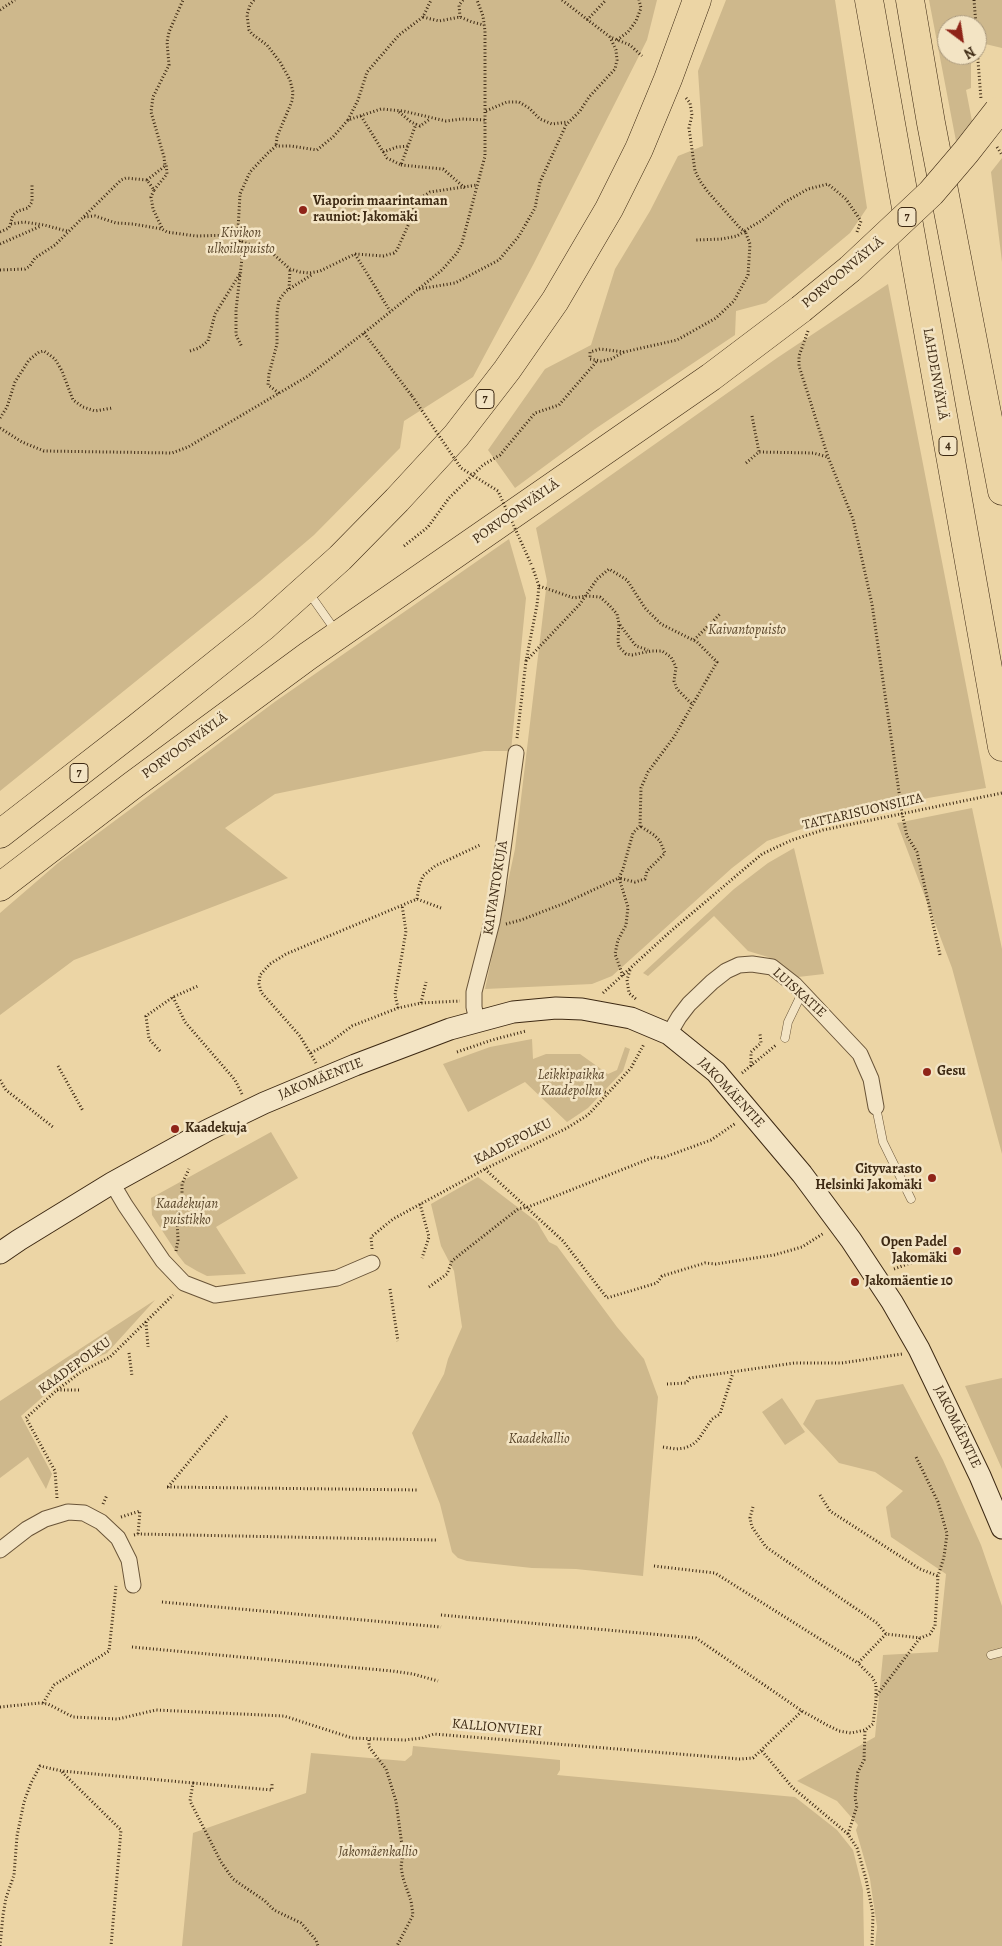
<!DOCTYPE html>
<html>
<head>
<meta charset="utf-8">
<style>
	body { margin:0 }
	#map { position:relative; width:1002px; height:1946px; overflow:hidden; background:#ecd5a5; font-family:Alegreya,serif }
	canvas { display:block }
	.north { position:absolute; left:937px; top:15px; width:50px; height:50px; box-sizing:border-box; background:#f3e4c4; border:1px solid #aa997d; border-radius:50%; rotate:149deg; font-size:14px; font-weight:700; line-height:20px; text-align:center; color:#3d2913 }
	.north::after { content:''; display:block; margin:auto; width:18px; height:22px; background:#8f2418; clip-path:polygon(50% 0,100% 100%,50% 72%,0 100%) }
</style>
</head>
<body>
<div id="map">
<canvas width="1002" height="1946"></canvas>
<div class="north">N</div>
</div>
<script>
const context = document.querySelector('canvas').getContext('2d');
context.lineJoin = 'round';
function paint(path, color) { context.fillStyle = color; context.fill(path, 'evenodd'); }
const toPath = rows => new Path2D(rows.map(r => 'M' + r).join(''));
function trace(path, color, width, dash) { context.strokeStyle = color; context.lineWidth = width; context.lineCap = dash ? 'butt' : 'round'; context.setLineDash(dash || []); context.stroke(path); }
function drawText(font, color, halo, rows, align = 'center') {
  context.font = font + ' Alegreya,serif'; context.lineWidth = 5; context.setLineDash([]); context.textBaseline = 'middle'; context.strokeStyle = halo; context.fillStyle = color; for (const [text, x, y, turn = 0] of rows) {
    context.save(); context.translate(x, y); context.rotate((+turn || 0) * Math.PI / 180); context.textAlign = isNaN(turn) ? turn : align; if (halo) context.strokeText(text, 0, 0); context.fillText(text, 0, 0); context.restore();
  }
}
const green = toPath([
	[0,0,657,0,647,40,533,265,473,377,404,421,400,448,314,535,260,581,0,791],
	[726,0,835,0,867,208,850,233,766,303,736,311,735,335,595,429,515,488,488,450,545,369,591,345,615,269,650,211,678,156,703,146,698,71],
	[929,0,1002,0,1002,48,977,42,977,25,947,25,947,55,971,55,971,88,966,90,972,121,956,141],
	[1002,158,1002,262,991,172],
	[888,284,986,788,928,798,813,825,767,841,732,868,612,976,592,984,485,989,515,849,547,581,536,528,777,358],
	[509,539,526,598,511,751,484,751,275,794,225,828,288,878,74,960,0,1015,0,913,58,863,276,701],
	[972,808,1002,949,1002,1154,952,968,897,823],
	[794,848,824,974,798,977,768,957,748,951,714,916,648,976,643,973,734,889,768,863],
	[532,1039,533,1059,546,1054,580,1054,608,1074,617,1070,625,1047,630,1049,623,1071,588,1108,567,1122,525,1082,468,1112,443,1064,490,1047],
	[271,1132,298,1178,216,1227,246,1274,207,1276,197,1271,185,1264,178,1255,152,1215,151,1198],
	[478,1177,537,1222,549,1242,557,1246,617,1327,644,1359,658,1397,643,1576,576,1569,532,1568,467,1561,458,1558,452,1552,440,1504,412,1433,444,1374,448,1359,462,1327,454,1271,441,1246,431,1204],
	[155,1300,107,1353,77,1367,21,1416,52,1474,46,1489,28,1457,0,1478,0,1401],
	[1002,1378,1002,1469,965,1386],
	[903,1384,943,1460,981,1545,1002,1606,1002,1946,875,1946,877,1927,870,1879,856,1830,858,1825,837,1801,797,1781,875,1737,883,1655,938,1652,946,1574,891,1537,886,1507,903,1491,875,1472,839,1463,803,1424,816,1400],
	[782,1398,805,1432,785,1445,762,1412],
	[413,1746,560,1760,560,1770,557,1775,795,1797,837,1830,853,1850,863,1890,864,1946,182,1946,193,1833,306,1793,311,1753,405,1761,412,1755]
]);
const path = toPath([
	[254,0,250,5,247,15,249,30,252,34,267,45,280,62,290,80,293,92,292,101,277,137,276,146],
	[562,0,610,37,630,45,642,56],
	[974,0,976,25],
	[0,10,15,0],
	[423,17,439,21,460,17,472,22,484,25],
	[460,17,459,5,463,0],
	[587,20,606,0],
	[617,40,628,32,636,21,641,8,639,0],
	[977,48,981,99],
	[686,98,690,103,692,115,689,128,695,171,700,181,708,192,741,229,745,231,749,228,761,221,785,202,808,189,828,184,846,199,861,221,857,232],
	[486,111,507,102,519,102,529,108,540,119,552,124,568,122],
	[399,112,411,122,420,126,430,119],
	[361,116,387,158,401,165,416,124],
	[348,120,358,100,367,72,399,35,423,17,431,0],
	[997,147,1002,155],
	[383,152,397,147,409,146],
	[401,165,443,169,465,188],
	[147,180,165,166,164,157,151,112,153,97,169,65,167,42,169,32,183,0],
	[154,190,167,174,166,163],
	[84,217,95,216,116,223,133,224,162,229,167,232,196,236,234,235,238,230,240,194,250,172,268,153,276,146,291,146,317,150,333,137,348,120,381,109,403,111,446,121,462,119,486,120],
	[11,224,24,222,44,225,67,231],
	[0,232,9,228,13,215,18,211,28,208,32,202,32,185],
	[234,235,240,241,271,252,290,269,300,272,310,273,320,271,355,254,390,311],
	[240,241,242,258,236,310,236,335,242,347],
	[0,244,41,226],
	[355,254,383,256,394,253,397,250,410,221,415,204,419,199,430,192,477,185],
	[0,270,25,269,30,266,35,258,55,245,121,180,126,178,147,180,154,190,151,197,153,209,162,228],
	[289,289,290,269],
	[419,289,455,283,499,260,519,236,535,208,540,182,566,125,580,111,589,97,615,69,617,60,616,50,610,37],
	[808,331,799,356,799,366,828,457],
	[364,333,412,396],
	[190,351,199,348,208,341,215,314,241,272],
	[624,352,611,359,601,361,590,359,590,352,600,349,624,352,677,340,716,318,734,301,748,275,750,244,745,231,737,236,722,239,695,240],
	[279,393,268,385,269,374,277,344,277,313,279,300,286,291,313,274],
	[752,416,759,452],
	[0,418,7,407,15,382,29,360,39,352,44,351,55,359,62,371,73,400,83,407,95,411,112,408],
	[0,428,22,442,44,451,172,453,188,447,308,376,364,333,442,270,457,253,462,243,485,156,485,31,483,16,477,0],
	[746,463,759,452,813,453,828,457,853,519,872,604,902,813,907,836,917,852,940,955],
	[404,546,428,527,449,498,483,465,500,455,535,413,559,405,597,361],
	[539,586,574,598,586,596,600,597,609,605,617,614,619,624,618,641,619,647,626,654,632,655,651,651,662,651,671,657,676,667,674,681,677,689,693,705],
	[620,625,636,646,648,650],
	[694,640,720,614],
	[517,738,526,661,537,605,539,586,532,566],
	[417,899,419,886,423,876,435,866,480,845],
	[506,924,521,920,565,903,619,878,623,869,633,833,640,826,641,788,648,772,674,737,717,662,697,642,661,624,645,608,627,580,609,569,597,579,580,604,526,661],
	[630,970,627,980,629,993,637,1000],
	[623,976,615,954,618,940,626,925,628,907,619,878,635,882,645,879,647,871,665,853,660,841,654,835,640,826],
	[603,993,671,931,762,854,792,840,823,830,1002,793],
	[173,997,185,1022,235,1080,242,1094],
	[421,1003,426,982],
	[398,1008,395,995,406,931,402,905],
	[160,1051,149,1039,146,1016,173,997,198,986],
	[457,1052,492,1040,526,1031],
	[311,1053,329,1043,352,1026,398,1008,421,1003,460,1001],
	[316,1063,300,1036,261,992,259,984,260,975,270,964,286,954,417,899,441,908],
	[58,1066,83,1111],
	[751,1066,751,1052,761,1043,760,1034],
	[742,1073,776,1045],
	[0,1080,6,1090,53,1127],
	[588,1087,608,1093],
	[485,1169,563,1241,607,1298,657,1283,662,1276,705,1263,716,1264,774,1255,802,1247,824,1233],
	[420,1204,429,1237,422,1258],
	[372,1249,371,1237,393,1219,485,1169,567,1128,588,1115,631,1068,644,1044],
	[176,1251,178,1240,177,1217,182,1199,182,1184,189,1169],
	[894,1269,935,1254],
	[429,1287,447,1274,452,1261,458,1256,518,1209,528,1207,654,1157,662,1158,711,1140,736,1123],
	[390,1289,398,1341],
	[146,1322,148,1347],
	[129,1353,132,1376],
	[667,1384,686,1383,690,1378,794,1363,842,1363,902,1354],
	[57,1390,79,1390],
	[663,1447,676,1449,685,1448,692,1445,698,1440,712,1419,720,1414,733,1373],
	[167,1487,419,1490],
	[168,1487,227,1416],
	[820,1495,830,1511,920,1569,938,1576],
	[57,1498,55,1471,26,1418,57,1390,81,1372,110,1357,173,1295],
	[103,1504,107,1495],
	[753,1507,750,1518,752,1527,766,1547,877,1623,886,1634],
	[121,1517,140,1511,138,1534],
	[134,1535,138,1534,436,1540],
	[654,1566,715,1573,858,1663],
	[162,1602,441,1627],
	[441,1615,696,1638,802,1711,827,1725,839,1731,851,1733,865,1730,873,1724,876,1700,876,1684,872,1677,858,1663,886,1634,921,1638,930,1634,935,1626,938,1576,944,1557,947,1534,938,1502,916,1457],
	[132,1647,392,1671,413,1674,438,1681],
	[877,1695,920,1638],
	[43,1703,54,1685,109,1651,116,1586],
	[0,1707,40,1703,48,1704,73,1717,118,1719,156,1710,284,1716,352,1738,405,1740,422,1738,434,1734,740,1759,753,1758,802,1711],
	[369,1740,369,1747,386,1769,396,1801,403,1853,401,1867,403,1878,411,1901,413,1915,397,1946],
	[762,1751,792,1787,848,1834,857,1848,866,1879,873,1914,872,1946],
	[62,1772,121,1830,111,1946],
	[193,1783,272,1790,272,1783],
	[848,1834,857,1806,855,1798,858,1772,864,1760,865,1730],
	[0,1946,3,1915,6,1898,14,1875,17,1836,24,1802,31,1783,40,1766,62,1771,193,1783,190,1801,221,1862,233,1879,265,1901,274,1910,301,1923,316,1940,318,1946]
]);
const lane = toPath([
	[309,593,335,630],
	[785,1038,788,1022,802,993],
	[876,1107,883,1142,911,1199],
	[991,1655,1002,1652]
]);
const street = toPath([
	[477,1021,474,1007,474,992,492,922,497,893,516,753],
	[669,1034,679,1017,689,1004,712,982,726,971,739,965,752,964,772,967,795,985,860,1054,871,1079,876,1107],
	[112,1183,125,1205,163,1261,184,1283,215,1295,337,1278,372,1263],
	[0,1550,27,1529,45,1519,68,1512,84,1513,101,1522,118,1538,129,1560,133,1585]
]);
const secondary = toPath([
	[0,1253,19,1240,112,1183,208,1130,264,1103,355,1065,450,1029,513,1012,556,1008,582,1009,631,1018,669,1034,716,1072,802,1174,851,1240,892,1302,919,1349,980,1476,1002,1528]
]);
const highway = toPath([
	[869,0,1002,747],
	[910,0,931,123,1002,491],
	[0,834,138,727,263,627,340,558,397,500,456,436,507,370,555,301,609,209,639,149,668,79,697,0],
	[0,887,133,785,308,656,711,377,801,309]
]);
const pathBridge = toPath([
	[412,396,461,468,498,491,532,566]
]);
const highwayBridge = toPath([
	[801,309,850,269,931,193,966,152,998,111]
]);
const markers = [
	[303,210,5,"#8f2418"],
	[927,1072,5,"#8f2418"],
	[175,1129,5,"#8f2418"],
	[932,1178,5,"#8f2418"],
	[957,1251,5,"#8f2418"],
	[855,1282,5,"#8f2418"]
];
const shields = [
	[907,217,18],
	[485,399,18],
	[948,446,18],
	[79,773,18]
];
const shieldNames = [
	["7",907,217],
	["7",485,399],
	["4",948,446],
	["7",79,773]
];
const poiNames = [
	["Viaporin maarintaman",313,202],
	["rauniot: Jakomäki",313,218],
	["Gesu",937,1072],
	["Kaadekuja",185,1129],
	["Cityvarasto",922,1170,"right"],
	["Helsinki Jakomäki",922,1186,"right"],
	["Open Padel",947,1243,"right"],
	["Jakomäki",947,1259,"right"],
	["Jakomäentie 10",865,1282]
];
const parkNames = [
	["Kivikon",241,234],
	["ulkoilupuisto",241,250],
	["Kaivantopuisto",747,631],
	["Leikkipaikka",571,1076],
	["Kaadepolku",571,1092],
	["Kaadekujan",187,1205],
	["puistikko",187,1221],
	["Kaadekallio",539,1440],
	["Jakomäenkallio",378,1853]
];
const streetNames = [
	["PORVOONVÄYLÄ",843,273,-40],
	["LAHDENVÄYLÄ",935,374,80],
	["PORVOONVÄYLÄ",516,512,-35],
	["PORVOONVÄYLÄ",185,746,-36],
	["TATTARISUONSILTA",863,812,-13],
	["KAIVANTOKUJA",496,888,-81],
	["LUISKATIE",799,993,42],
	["JAKOMÄENTIE",321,1079,-22],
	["JAKOMÄENTIE",731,1093,47],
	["KAADEPOLKU",513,1142,-27],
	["KAADEPOLKU",75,1366,-36],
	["JAKOMÄENTIE",957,1427,64],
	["KALLIONVIERI",497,1728,5]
];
paint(green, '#ceb88c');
trace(lane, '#695438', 9);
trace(street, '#695438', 17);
trace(secondary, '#3d2913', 23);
trace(highway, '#3d2913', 29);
trace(path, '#3d2913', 3, [1, 2.5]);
trace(lane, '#f3e4c4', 8);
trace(street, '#f3e4c4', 15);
trace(secondary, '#f3e4c4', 21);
trace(highway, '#ecd5a5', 28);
trace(highwayBridge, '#3d2913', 29, []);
trace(pathBridge, '#3d2913', 3, [1, 2.5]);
trace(highwayBridge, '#ecd5a5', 28);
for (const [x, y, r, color] of markers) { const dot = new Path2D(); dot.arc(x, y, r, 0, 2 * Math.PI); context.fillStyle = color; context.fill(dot); trace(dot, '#f3e4c4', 2); }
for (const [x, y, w] of shields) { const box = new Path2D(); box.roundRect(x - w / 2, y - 9.5, w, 19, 4); context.fillStyle = '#f3e4c4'; context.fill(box); trace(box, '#3d2913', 1); }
drawText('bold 12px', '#3d2913', null, shieldNames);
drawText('bold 14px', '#3d2913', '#f3e4c4', poiNames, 'left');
drawText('italic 14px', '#5a462b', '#f3e4c4', parkNames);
drawText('14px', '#3d2913', '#f3e4c4', streetNames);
</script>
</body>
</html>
